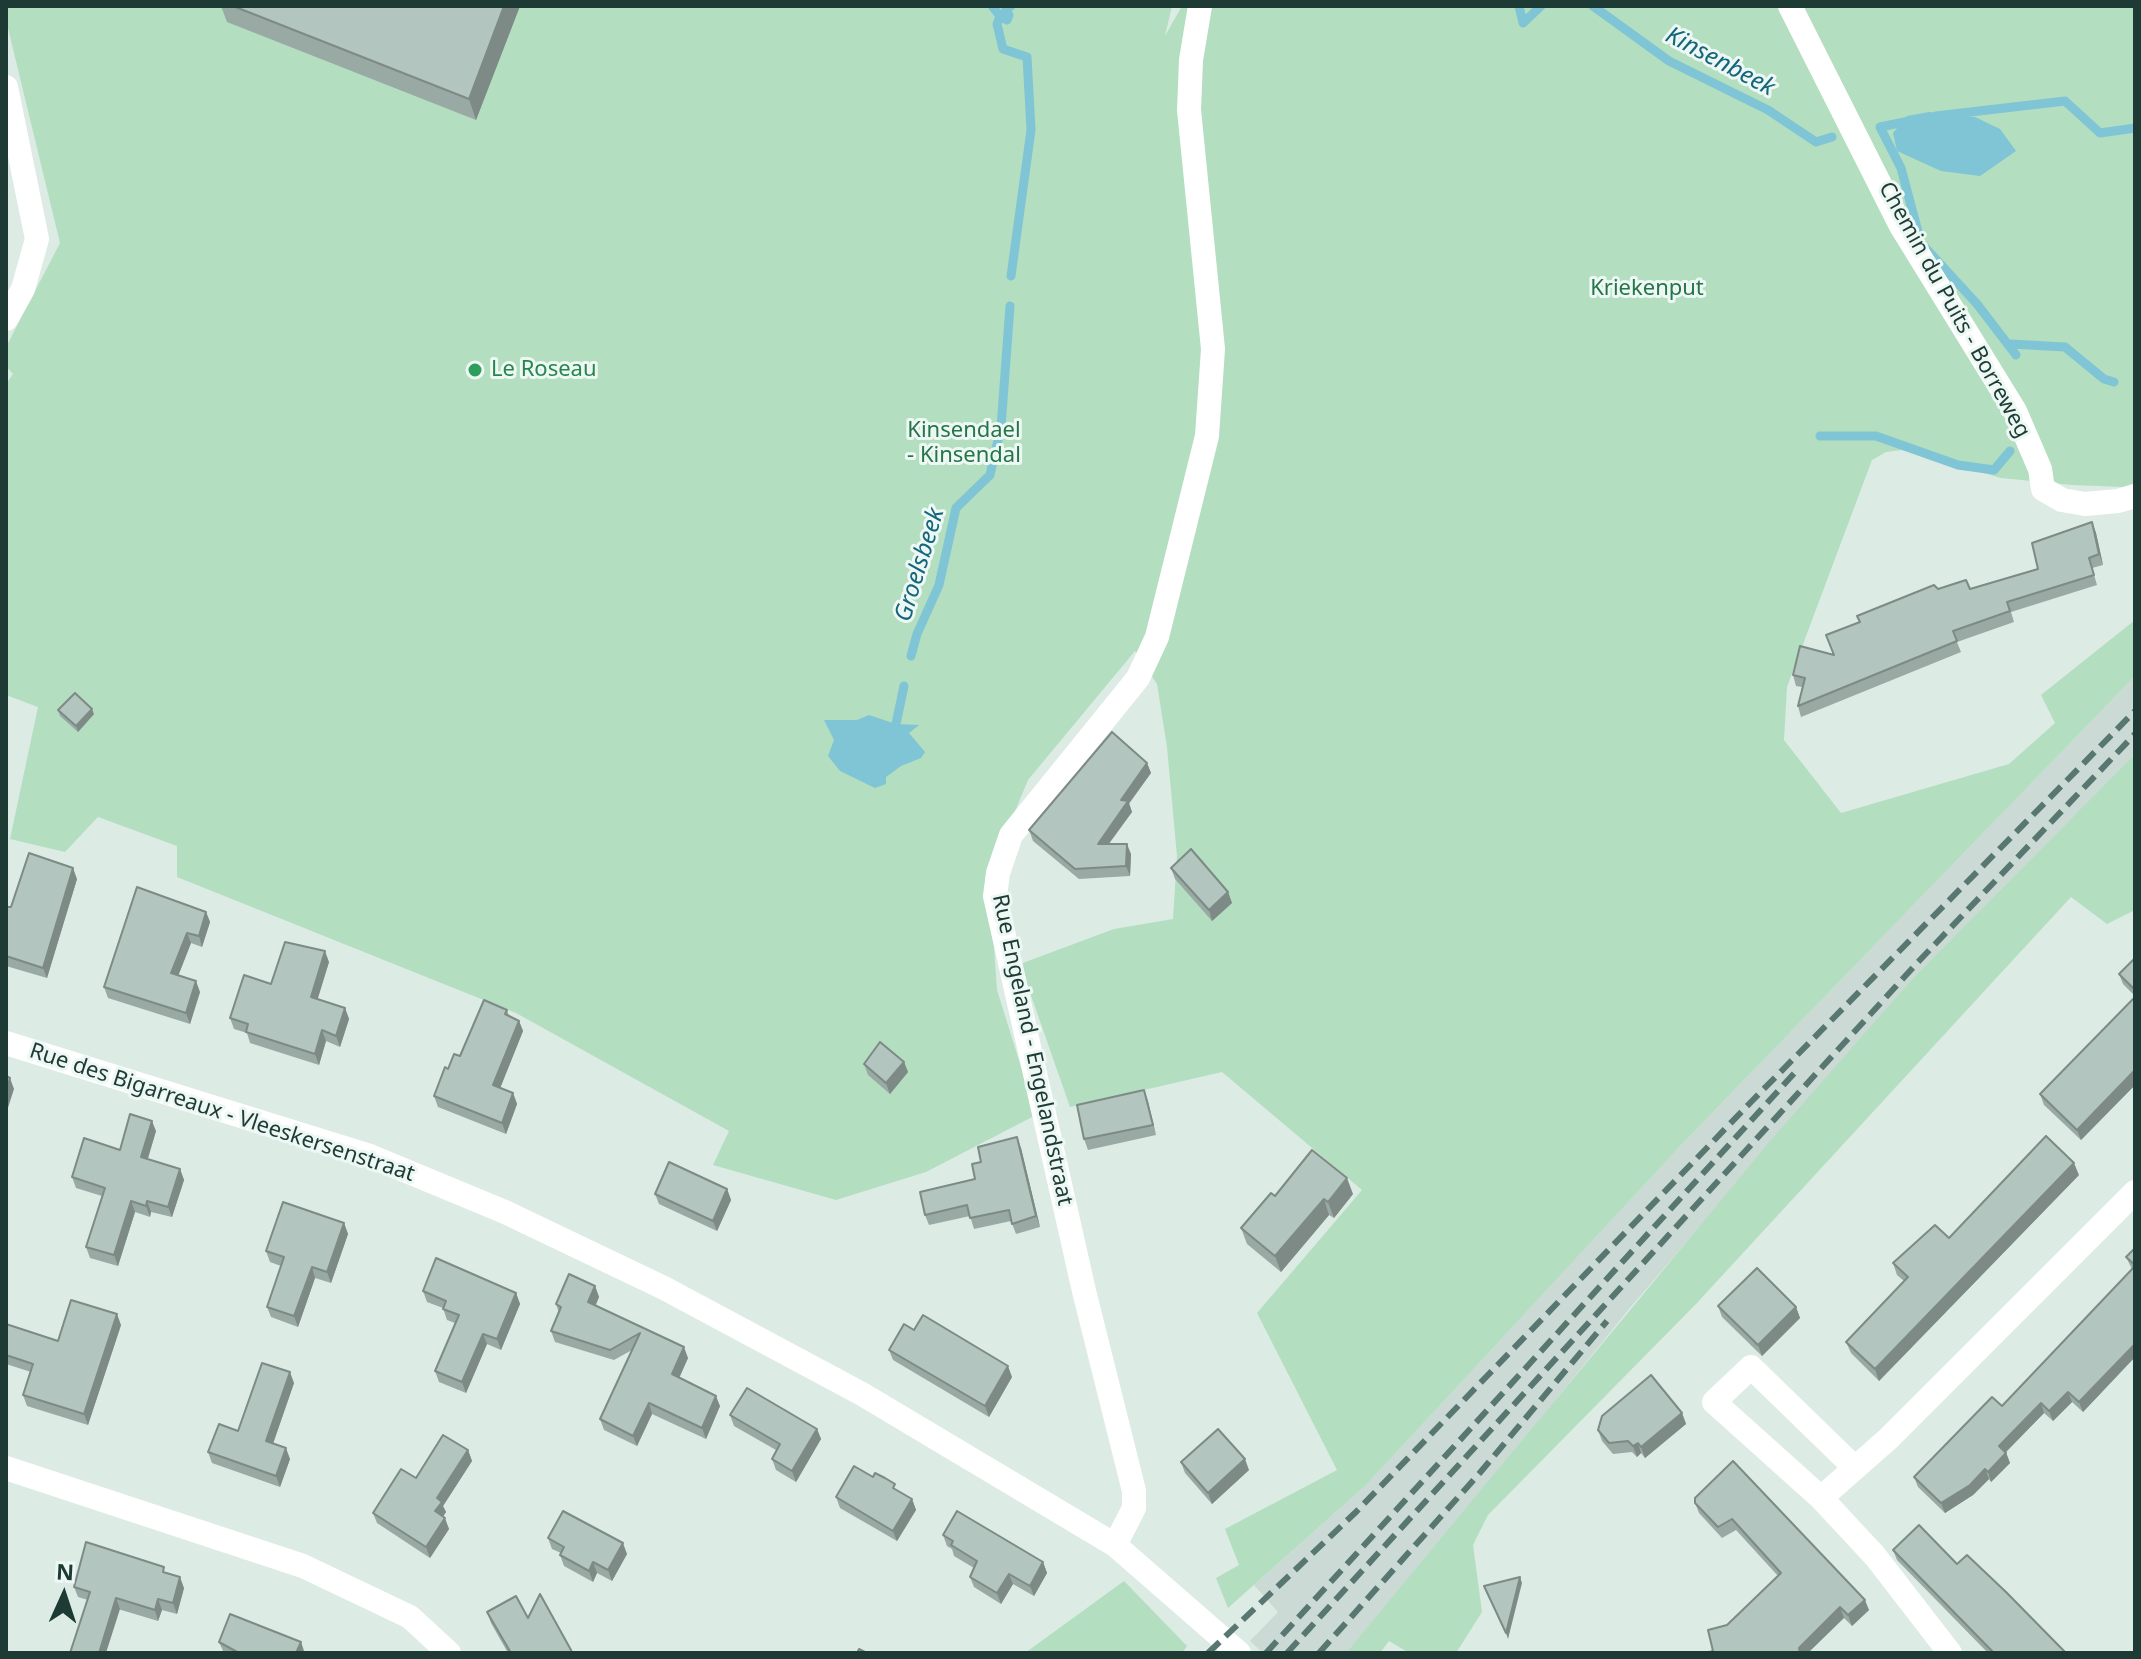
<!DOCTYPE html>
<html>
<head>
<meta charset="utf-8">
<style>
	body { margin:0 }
	#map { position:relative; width:2141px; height:1659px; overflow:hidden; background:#ddebe5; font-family:"Noto Sans",sans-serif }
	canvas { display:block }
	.frame { position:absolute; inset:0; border:8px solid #1d3b34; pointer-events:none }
	.north { position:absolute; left:24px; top:1555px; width:80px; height:80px; -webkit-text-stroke:6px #edf7f3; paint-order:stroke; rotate:3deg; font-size:22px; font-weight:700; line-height:32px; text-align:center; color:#1d3b34 }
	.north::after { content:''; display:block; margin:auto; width:28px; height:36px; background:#1d3b34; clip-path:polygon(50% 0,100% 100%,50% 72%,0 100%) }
</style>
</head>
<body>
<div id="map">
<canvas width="2141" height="1659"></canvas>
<div class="frame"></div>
<div class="north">N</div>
</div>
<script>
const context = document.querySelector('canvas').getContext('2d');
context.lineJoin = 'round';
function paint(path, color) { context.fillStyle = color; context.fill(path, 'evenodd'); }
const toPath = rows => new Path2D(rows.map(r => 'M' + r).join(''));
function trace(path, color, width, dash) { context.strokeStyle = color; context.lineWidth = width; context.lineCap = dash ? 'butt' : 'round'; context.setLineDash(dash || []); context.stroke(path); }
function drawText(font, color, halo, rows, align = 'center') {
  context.font = font + ' "Noto Sans",sans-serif'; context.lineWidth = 6; context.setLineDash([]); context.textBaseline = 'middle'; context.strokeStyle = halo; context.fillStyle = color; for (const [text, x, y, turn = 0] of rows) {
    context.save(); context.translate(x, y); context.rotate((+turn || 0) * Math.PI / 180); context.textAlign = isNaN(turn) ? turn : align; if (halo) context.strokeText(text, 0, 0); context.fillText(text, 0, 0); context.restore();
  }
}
const built = toPath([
	[2135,676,2135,754,1915,976,1629,1309,1458,1521,1346,1653,1263,1653,1250,1641,1278,1612,1254,1585,1365,1486,1683,1143]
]);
const green = toPath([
	[6,6,1172,6,1165,36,1182,6,2135,6,2135,483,2123,487,2072,485,2001,478,1902,450,1886,452,1872,460,1787,687,1784,740,1841,813,2009,764,2055,723,2041,695,2135,620,2135,676,1683,1143,1365,1486,1228,1608,1216,1578,1239,1565,1225,1529,1337,1470,1257,1313,1362,1190,1222,1072,1070,1107,1020,964,1114,929,1173,919,1177,856,1167,747,1157,684,1135,651,1028,780,989,874,997,990,1036,1115,926,1172,836,1200,713,1165,729,1131,516,1013,177,877,177,846,98,817,65,852,10,839,38,707,6,695,6,384,13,374,6,366,6,347,60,243,6,20],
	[2135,754,2135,910,2107,924,2071,897,1696,1304,1488,1515,1473,1545,1482,1612,1456,1653,1409,1653,1389,1641,1380,1653,1346,1653,1771,1140,1915,976],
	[1124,1581,1187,1646,1182,1653,1025,1653]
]);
const water = toPath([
	[1929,112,1975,117,2000,129,2016,151,1980,176,1941,171,1897,151,1893,133,1907,116],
	[869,715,896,724,919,725,909,733,925,752,921,758,901,766,886,777,886,784,875,788,840,771,828,756,834,740,824,720,857,720]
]);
const stream = toPath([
	[992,6,1000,16,997,24,1003,49,1027,57,1031,130,1011,276],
	[1519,6,1523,23,1541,6],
	[1593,6,1669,61,1768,110,1816,142,1832,137],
	[1000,16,1007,20,1009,15,1006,10,1011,6],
	[1936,116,2065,101,2100,133,2135,128],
	[1914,120,1880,127,1901,168,1921,243,1977,304,2016,355],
	[2011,344,2065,347,2104,379,2114,382],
	[1820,436,1876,436,1958,465,1994,470,2010,451],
	[911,656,917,634,939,585,956,508,990,475,1001,427,1010,306],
	[896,724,904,686]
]);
const minor = toPath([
	[1790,6,1901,226,2015,411,2040,469,2043,489,2062,500,2085,504,2118,501,2135,496],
	[6,87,37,239,23,289,6,319],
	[6,1043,370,1156,505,1212,664,1288,862,1394,1115,1545,1239,1653],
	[6,1468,303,1566,410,1617,449,1653],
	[1821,1498,1714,1402,1751,1367,1855,1468],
	[1115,1545,1134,1508,1134,1491,1084,1291,995,896,998,873,1011,835,1138,678,1157,637,1207,436,1213,349,1189,110,1191,60,1200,6],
	[1950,1653,1875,1556,1821,1498,1888,1439,2135,1192]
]);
const rail = toPath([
	[1208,1653,1357,1511,1752,1101,2135,711],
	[1266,1653,1799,1068],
	[1287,1653,1919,961,2135,734],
	[1319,1653,1478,1475,1607,1321]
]);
const wall = toPath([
	[221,6,520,6,476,120,227,22],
	[2092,522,2096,533,2103,565,2092,568,2097,585,2011,612,2014,622,1957,642,1961,652,1801,717,1798,706,1802,687,1796,686,1793,675,1834,655,1860,622,1938,589,1970,589,2038,569],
	[58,710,94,714,78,732,60,716],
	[1147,763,1151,773,1129,804,1132,812,1109,844,1131,854,1130,876,1079,879,1033,841,1029,830],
	[1171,868,1228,892,1232,903,1212,921,1175,879],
	[77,879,47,978,6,966,6,907,11,907],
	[206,912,210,922,202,947,191,943,178,976,200,992,190,1024,108,998,104,987],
	[2135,958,2135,996,2123,984,2119,974],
	[329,962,317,999,345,1008,349,1019,340,1047,326,1041,319,1065,250,1043,247,1033,234,1029,230,1018,271,984],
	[2135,997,2135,1085,2081,1140,2044,1105,2040,1094],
	[507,1010,509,1016,519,1021,523,1031,500,1088,513,1093,517,1104,506,1134,438,1107,434,1096,448,1069],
	[904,1062,908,1072,890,1094,868,1075,864,1064],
	[1144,1090,1156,1135,1088,1150,1084,1139],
	[156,1131,148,1159,180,1169,184,1180,172,1217,151,1212,150,1217,135,1212,118,1266,90,1258,86,1247,102,1196,76,1188,72,1177,120,1150],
	[1021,1148,1040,1227,1016,1234,1011,1221,974,1229,970,1216,929,1225,925,1215,975,1179,981,1162],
	[2079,1175,1879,1381,1851,1353,1846,1342,1904,1281,1897,1275,1893,1263,1949,1238],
	[727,1189,731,1200,717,1231,659,1204,655,1194],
	[1353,1194,1334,1218,1329,1215,1281,1272,1247,1244,1241,1228,1275,1196],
	[344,1223,348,1234,331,1283,315,1278,298,1327,271,1317,267,1307,281,1266,270,1262,266,1251],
	[2135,1248,2135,1357,2083,1412,2072,1402,2053,1421,2044,1413,2006,1452,2010,1463,1991,1482,1989,1479,1973,1495,1945,1513,1918,1487,1914,1477,2002,1406,2132,1269,2126,1257],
	[595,1286,599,1297,596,1305,688,1358,679,1378,720,1406,706,1439,652,1414,637,1446,604,1430,600,1419,632,1350,614,1360,555,1342,551,1331,559,1313,556,1304],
	[423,1291,516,1293,520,1304,501,1350,487,1344,466,1393,439,1382,435,1371,455,1323,447,1320,443,1308,427,1302],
	[1718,1306,1796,1307,1800,1318,1762,1356,1722,1317],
	[6,1324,58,1341,121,1325,88,1425,27,1406,23,1395,31,1372,6,1364],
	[914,1330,1012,1377,989,1417,893,1360,889,1350],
	[294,1383,273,1444,290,1459,280,1487,212,1463,208,1452,238,1431],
	[1682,1413,1686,1424,1645,1458,1641,1453,1637,1457,1632,1452,1613,1454,1602,1441,1598,1430],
	[730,1415,817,1429,821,1439,796,1482,776,1470,772,1459,776,1450,734,1426],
	[468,1450,472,1461,443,1506,446,1512,443,1517,449,1529,430,1558,377,1523,373,1513,416,1478],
	[1733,1461,1869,1610,1852,1626,1844,1618,1727,1625,1778,1576,1736,1530,1722,1538,1699,1513,1695,1503],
	[1181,1462,1249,1470,1212,1504,1185,1473],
	[897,1491,912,1499,916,1510,897,1541,840,1508,836,1497],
	[943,1535,1043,1562,1047,1573,1034,1596,1013,1584,1001,1604,974,1587,970,1577,974,1568,954,1556,952,1549,947,1546],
	[548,1538,627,1554,612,1581,597,1573,593,1582,564,1566,560,1555,561,1553,552,1549],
	[1893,1550,1957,1564,2066,1653,1988,1653,1897,1560],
	[166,1573,184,1588,177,1614,162,1610,158,1621,78,1597,74,1587],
	[487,1612,528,1618,572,1653,508,1653,491,1623],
	[219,1642,301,1642,305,1653,224,1653]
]);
const shadedWall = toPath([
	[504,6,520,6,476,120,469,99],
	[6,225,8,229,8,286,6,289],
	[2092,522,2096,533,2103,565,2099,554],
	[92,709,94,714,78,732,76,726],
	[1147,763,1151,773,1129,803,1132,812,1101,854,1098,844,1121,800],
	[1127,844,1131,854,1130,876,1126,866],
	[73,868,77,879,47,978,43,968],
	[1228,892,1232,903,1212,921,1209,910],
	[206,912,210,922,202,947,199,936],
	[187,933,191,943,175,984,171,973],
	[325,951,329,962,315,1008,311,997],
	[196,981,200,992,190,1024,186,1013],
	[345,1008,349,1019,340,1047,336,1036],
	[519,1021,523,1031,497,1096,493,1085],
	[322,1030,326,1041,319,1065,315,1054],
	[904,1062,908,1072,890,1094,886,1083],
	[2135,1070,2135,1085,2081,1140,2077,1130],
	[10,1078,14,1089,6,1114,6,1091],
	[1144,1090,1148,1101,1156,1135,1153,1125],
	[513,1093,517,1104,506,1134,502,1123],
	[152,1121,156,1131,145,1167,141,1157],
	[1017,1137,1021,1148,1040,1227,1036,1216],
	[2074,1163,2079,1175,1879,1381,1875,1369],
	[180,1169,184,1180,172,1217,168,1207],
	[1347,1178,1353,1194,1334,1218,1328,1202],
	[727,1189,731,1200,717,1231,713,1221],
	[1324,1199,1329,1215,1281,1272,1275,1256],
	[131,1201,135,1212,118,1266,114,1255],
	[147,1201,151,1212,150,1217,146,1206],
	[344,1223,348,1234,331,1283,327,1272],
	[312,1267,315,1278,298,1327,294,1316],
	[595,1286,599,1297,592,1312,588,1302],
	[516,1293,520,1304,501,1350,497,1339],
	[1796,1307,1800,1318,1762,1356,1758,1345],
	[117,1314,121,1325,88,1425,84,1414],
	[483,1334,487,1344,466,1393,462,1382],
	[2135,1344,2135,1357,2083,1412,2079,1402],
	[684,1347,688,1358,676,1385,672,1374],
	[1008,1366,1012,1377,989,1417,985,1406],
	[290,1372,294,1383,270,1452,266,1441],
	[2068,1392,2072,1402,2053,1421,2049,1411],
	[716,1396,720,1406,706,1439,702,1428],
	[649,1403,652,1414,637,1446,633,1436],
	[2041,1403,2044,1413,2003,1455,1999,1446],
	[1682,1413,1686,1424,1645,1458,1641,1447],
	[817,1429,821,1439,796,1482,792,1471],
	[1638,1443,1641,1453,1637,1457,1633,1446],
	[286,1448,290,1459,280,1487,276,1476],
	[468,1450,472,1461,443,1506,446,1512,439,1522,435,1511,437,1498],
	[2006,1453,2010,1463,1991,1482,1988,1472],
	[1245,1459,1249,1470,1212,1504,1208,1493],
	[1985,1469,1989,1479,1973,1495,1945,1513,1941,1503],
	[912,1499,916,1510,897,1541,893,1531],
	[445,1518,449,1529,430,1558,426,1547],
	[623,1543,627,1554,612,1581,608,1570],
	[593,1562,597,1573,593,1582,589,1571],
	[1043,1562,1047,1573,1034,1596,1030,1586],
	[1009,1574,1013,1584,1001,1604,997,1593],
	[180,1577,184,1588,177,1614,173,1603],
	[1520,1577,1522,1583,1508,1639,1506,1633],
	[116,1598,120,1609,106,1653,99,1653],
	[158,1599,162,1610,158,1621,155,1610],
	[1865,1600,1869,1610,1852,1626,1848,1615],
	[1840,1607,1844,1618,1808,1653,1800,1653,1799,1648],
	[301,1642,304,1653,296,1653]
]);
const building = toPath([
	[233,6,504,6,469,99,233,6],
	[2092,522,2099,554,2089,558,2094,575,2007,602,2010,611,1953,631,1957,641,1798,706,1805,678,1793,675,1800,646,1834,655,1826,635,1860,622,1857,616,1934,585,1938,589,1966,580,1970,589,2038,569,2032,543,2092,522],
	[75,693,92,709,76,726,58,710,75,693],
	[1112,732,1147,763,1121,800,1128,801,1098,844,1127,844,1126,866,1075,869,1029,830,1112,732],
	[1191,849,1228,892,1209,910,1171,868,1191,849],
	[29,853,73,868,43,968,6,956,6,907,11,907,29,853],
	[137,887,206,912,199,936,187,933,171,973,196,981,186,1013,104,987,137,887],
	[285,942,325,951,311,997,345,1008,336,1036,322,1030,315,1054,246,1032,248,1024,230,1018,244,975,271,984,285,942],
	[2135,958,2135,990,2119,974,2135,958],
	[2135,997,2135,1070,2077,1130,2040,1094,2135,997],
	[484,1000,507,1010,505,1014,519,1021,493,1085,513,1093,502,1123,434,1096,445,1067,448,1069,454,1054,460,1056,484,1000],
	[880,1042,904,1062,886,1083,864,1064,880,1042],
	[6,1076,10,1078,6,1091,6,1076],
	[1144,1090,1153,1125,1084,1139,1077,1105,1144,1090],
	[130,1114,152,1121,141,1157,180,1169,168,1207,147,1201,146,1206,131,1201,114,1255,86,1247,105,1188,72,1177,84,1138,120,1150,130,1114],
	[2046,1136,2074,1163,1875,1369,1846,1342,1908,1277,1893,1263,1935,1225,1949,1238,2046,1136],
	[1017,1137,1036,1216,1012,1224,1009,1210,970,1218,967,1205,925,1215,920,1192,975,1179,972,1164,981,1162,978,1147,1017,1137],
	[1312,1150,1347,1178,1328,1202,1324,1199,1275,1256,1241,1228,1271,1193,1275,1196,1312,1150],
	[669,1162,727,1189,713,1221,655,1194,669,1162],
	[283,1202,344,1223,327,1272,312,1267,294,1316,267,1307,284,1257,266,1251,283,1202],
	[2135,1248,2135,1265,2126,1257,2135,1248],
	[436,1258,516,1293,497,1339,483,1334,462,1382,435,1371,459,1315,443,1309,446,1301,423,1291,436,1258],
	[2135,1266,2135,1344,2079,1402,2068,1392,2049,1411,2041,1403,1999,1446,2006,1453,1988,1472,1985,1469,1970,1485,1941,1503,1914,1477,1992,1397,2002,1406,2135,1266],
	[1757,1268,1796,1307,1758,1345,1718,1306,1757,1268],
	[569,1274,595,1286,588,1302,684,1347,672,1374,716,1396,702,1428,649,1403,633,1436,600,1419,640,1333,610,1350,551,1331,561,1307,556,1304,569,1274],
	[71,1300,117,1314,84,1414,23,1395,33,1364,6,1355,6,1324,58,1341,71,1300],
	[923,1315,1008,1366,985,1406,889,1350,904,1324,914,1330,923,1315],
	[262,1363,290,1372,266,1441,286,1448,276,1476,208,1452,219,1424,238,1431,262,1363],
	[1651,1375,1682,1413,1641,1447,1638,1443,1633,1446,1628,1441,1609,1443,1598,1430,1602,1416,1651,1375],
	[747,1388,817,1429,792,1471,772,1459,780,1444,730,1415,747,1388],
	[1218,1429,1245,1459,1208,1493,1181,1462,1218,1429],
	[443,1435,468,1450,437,1498,442,1502,435,1511,445,1518,426,1547,373,1513,401,1469,416,1478,443,1435],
	[1733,1461,1865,1600,1848,1615,1840,1607,1799,1648,1800,1653,1705,1653,1713,1651,1708,1630,1727,1625,1781,1573,1732,1519,1718,1527,1695,1503,1695,1498,1733,1461],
	[854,1466,873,1477,875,1473,885,1478,895,1484,893,1488,912,1499,893,1531,836,1497,854,1466],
	[563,1511,623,1543,608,1570,593,1562,589,1571,560,1555,564,1547,548,1538,563,1511],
	[957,1511,1043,1562,1030,1586,1009,1574,997,1593,970,1577,977,1561,951,1545,953,1541,943,1535,957,1511],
	[1919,1525,1957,1564,1967,1555,2006,1592,2066,1653,1994,1653,1893,1550,1919,1525],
	[86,1542,164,1567,163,1572,180,1577,173,1603,158,1599,155,1610,116,1598,99,1653,70,1653,90,1592,74,1587,86,1542],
	[1520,1577,1506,1633,1484,1586,1520,1577],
	[540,1594,571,1650,572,1653,511,1653,487,1612,516,1596,528,1618,540,1594],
	[230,1614,301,1642,296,1653,239,1653,219,1642,230,1614],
	[859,1649,867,1653,857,1653,859,1649]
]);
const markers = [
	[475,370,8,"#2e9e5b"]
];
const parkNames = [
	["Kriekenput",1647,289],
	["Kinsendael",964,431],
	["- Kinsendal",964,456]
];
const streetNames = [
	["Chemin du Puits - Borreweg",1954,310,61],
	["Rue Engeland - Engelandstraat",1032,1050,78],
	["Rue des Bigarreaux - Vleeskersenstraat",222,1113,18]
];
const leisureNames = [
	["Le Roseau",491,370]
];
const waterNames = [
	["Kinsenbeek",1720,62,28],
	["Groelsbeek",920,565,-73]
];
paint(built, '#cbdad4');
paint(green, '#b3dec0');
paint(water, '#7fc5d6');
trace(stream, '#7fc5d6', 9);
trace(minor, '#fff', 24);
trace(rail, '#577770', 6, [16, 8]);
paint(wall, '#99a9a3');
paint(shadedWall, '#7d8a85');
paint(building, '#b2c5be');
trace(building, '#7d8a85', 2);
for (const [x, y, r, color] of markers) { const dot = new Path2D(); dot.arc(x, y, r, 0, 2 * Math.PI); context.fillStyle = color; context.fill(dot); trace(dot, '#edf7f3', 3); }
drawText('22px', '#247547', '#edf7f3', parkNames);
drawText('22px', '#1d3b34', '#edf7f3', streetNames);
drawText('22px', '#27864d', '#edf7f3', leisureNames, 'left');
drawText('italic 24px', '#13667c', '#edf7f3', waterNames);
</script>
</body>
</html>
